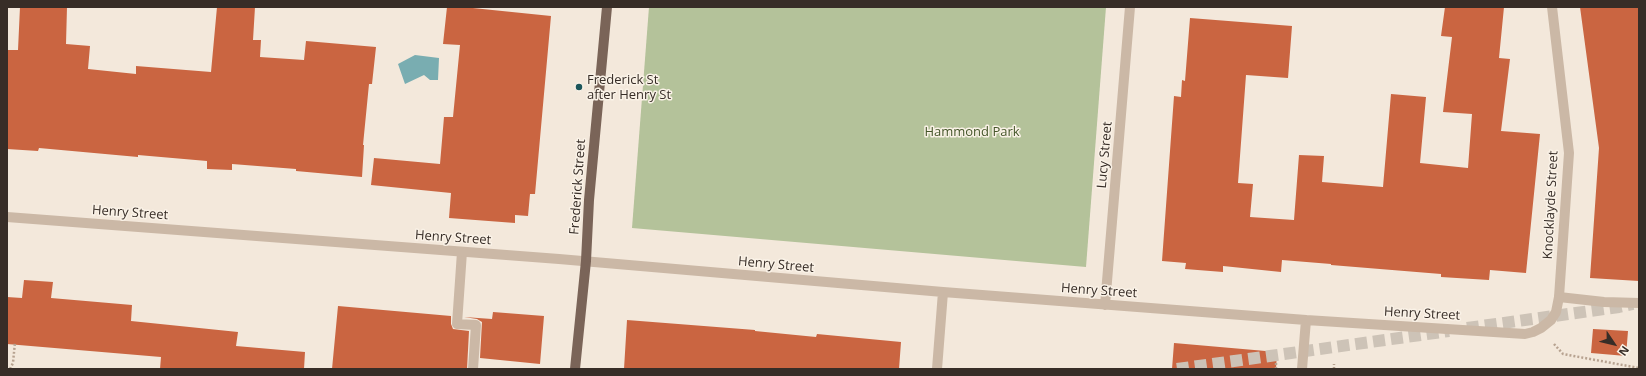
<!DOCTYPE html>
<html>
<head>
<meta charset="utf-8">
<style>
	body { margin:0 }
	#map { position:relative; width:1646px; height:376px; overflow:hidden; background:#f3e8db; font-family:"Open Sans",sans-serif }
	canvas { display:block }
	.frame { position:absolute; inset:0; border:8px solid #372d27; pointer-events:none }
	.north { position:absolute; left:1594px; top:324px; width:40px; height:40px; -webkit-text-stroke:3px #faf2e7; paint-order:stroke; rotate:125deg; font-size:11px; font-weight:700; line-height:16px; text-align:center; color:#372d27 }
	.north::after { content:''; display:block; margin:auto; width:14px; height:18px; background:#372d27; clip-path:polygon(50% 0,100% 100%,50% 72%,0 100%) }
</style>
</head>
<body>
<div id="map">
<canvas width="1646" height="376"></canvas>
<div class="frame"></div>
<div class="north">N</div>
</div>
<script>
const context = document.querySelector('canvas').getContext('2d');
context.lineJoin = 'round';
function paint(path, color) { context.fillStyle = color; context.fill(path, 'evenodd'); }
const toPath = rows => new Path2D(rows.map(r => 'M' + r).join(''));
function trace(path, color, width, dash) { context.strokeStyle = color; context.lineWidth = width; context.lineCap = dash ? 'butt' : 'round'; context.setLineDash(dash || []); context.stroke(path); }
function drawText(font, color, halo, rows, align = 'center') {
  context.font = font + ' "Open Sans",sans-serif'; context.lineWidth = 3; context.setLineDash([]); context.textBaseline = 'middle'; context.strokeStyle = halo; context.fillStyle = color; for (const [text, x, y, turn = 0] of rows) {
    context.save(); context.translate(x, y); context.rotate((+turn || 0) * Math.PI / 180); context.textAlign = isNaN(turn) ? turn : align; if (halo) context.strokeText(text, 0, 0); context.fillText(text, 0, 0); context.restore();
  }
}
const green = toPath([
	[649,7,1106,7,1086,267,632,228]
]);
const water = toPath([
	[415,55,439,58,438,80,430,80,424,75,405,84,398,64]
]);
const building = toPath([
	[20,7,67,7,66,44,90,46,88,69,136,74,136,66,211,72,217,7,255,7,253,40,261,40,260,57,304,60,306,41,376,47,372,84,369,84,363,145,364,145,362,177,296,171,296,169,232,164,232,170,207,169,207,161,138,155,138,157,39,148,38,151,7,149,7,50,18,50],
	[447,7,463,7,551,16,535,194,530,194,528,216,515,215,515,223,449,218,451,193,371,185,374,158,440,164,444,117,453,117,460,45,443,44],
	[1445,7,1504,7,1499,58,1510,59,1501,131,1540,134,1526,273,1490,270,1489,280,1441,277,1441,274,1331,265,1331,264,1282,260,1281,272,1223,266,1223,272,1185,269,1186,263,1162,261,1174,96,1181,97,1182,80,1185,81,1190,18,1292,26,1288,78,1246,75,1238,183,1253,184,1250,217,1294,220,1299,155,1324,156,1322,182,1383,187,1391,94,1426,97,1420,163,1468,168,1472,114,1443,112,1452,37,1441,36],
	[1580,7,1639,7,1639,281,1590,278,1599,148],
	[24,280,53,282,51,298,132,305,131,321,238,332,236,346,305,352,304,369,160,369,161,357,7,344,7,297,22,298],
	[338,306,451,316,451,324,453,329,469,331,467,369,332,369],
	[493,312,544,316,540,364,480,358,482,322,477,319,464,317,492,319],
	[627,320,755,330,755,331,816,337,817,334,901,342,899,369,624,369],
	[1593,329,1628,331,1626,356,1591,353],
	[1174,343,1277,352,1276,369,1172,369]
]);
const highwayTunnel = toPath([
	[1467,328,1619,307,1633,304],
	[1177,369,1449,331]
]);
const path = toPath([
	[1554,344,1563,354,1639,368],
	[10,369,13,363,15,342],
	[1276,369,1276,362],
	[1334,369,1334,364]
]);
const lane = toPath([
	[462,252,457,324,476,325,473,369],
	[1559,297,1604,302,1639,303]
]);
const street = toPath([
	[7,217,559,259,943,292,1306,320,1525,334,1533,332,1541,328,1551,320,1556,312,1559,297,1569,153,1552,7],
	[1105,305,1130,7],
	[937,369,943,292],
	[1302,369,1306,320]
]);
const primary = toPath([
	[575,369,586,261,589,200,607,7]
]);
const markers = [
	[579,87,4,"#1b555a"]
];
const poiNames = [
	["Frederick St",587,80],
	["after Henry St",587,95]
];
const parkNames = [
	["Hammond Park",972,132]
];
const streetNames = [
	["Lucy Street",1105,155,-85],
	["Frederick Street",578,187,-86],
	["Knocklayde Street",1551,205,-87],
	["Henry Street",130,213,4],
	["Henry Street",453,238,4],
	["Henry Street",776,265,5],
	["Henry Street",1099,291,4],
	["Henry Street",1422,314,3]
];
paint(green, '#b4c29a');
paint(water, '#79adb1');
paint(building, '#ca6541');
trace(highwayTunnel, '#cdc3b7', 12, [12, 6]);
trace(path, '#b7a290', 2.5, [2, 2]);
trace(lane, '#cbb8a6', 10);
trace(street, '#cbb8a6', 10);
trace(primary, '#7a6458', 10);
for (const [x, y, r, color] of markers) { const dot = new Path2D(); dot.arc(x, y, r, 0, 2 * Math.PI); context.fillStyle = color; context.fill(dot); trace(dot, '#faf2e7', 1.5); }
drawText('13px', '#372d27', '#faf2e7', poiNames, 'left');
drawText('13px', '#45562a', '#faf2e7', parkNames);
drawText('13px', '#372d27', '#faf2e7', streetNames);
</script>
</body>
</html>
